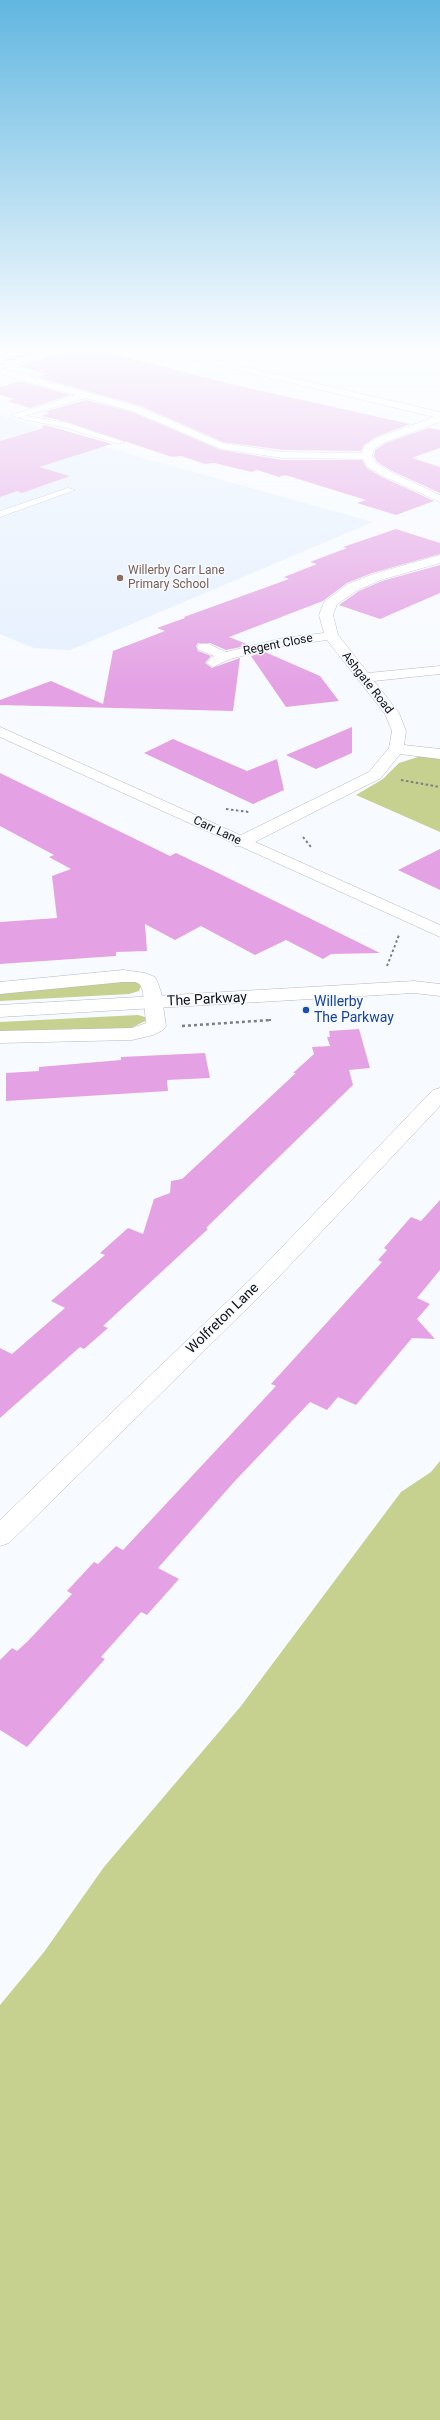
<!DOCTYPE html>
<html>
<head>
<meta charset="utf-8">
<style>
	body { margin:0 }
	canvas { display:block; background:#f7faff }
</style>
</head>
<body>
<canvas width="440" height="2420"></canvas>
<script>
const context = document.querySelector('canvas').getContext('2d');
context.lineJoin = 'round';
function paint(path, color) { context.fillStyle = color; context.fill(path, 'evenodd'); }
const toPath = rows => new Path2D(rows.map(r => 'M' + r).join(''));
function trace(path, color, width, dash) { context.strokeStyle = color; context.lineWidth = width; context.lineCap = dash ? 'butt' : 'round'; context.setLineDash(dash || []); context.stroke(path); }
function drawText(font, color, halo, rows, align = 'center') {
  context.font = font + ' Roboto,sans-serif'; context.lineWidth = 3; context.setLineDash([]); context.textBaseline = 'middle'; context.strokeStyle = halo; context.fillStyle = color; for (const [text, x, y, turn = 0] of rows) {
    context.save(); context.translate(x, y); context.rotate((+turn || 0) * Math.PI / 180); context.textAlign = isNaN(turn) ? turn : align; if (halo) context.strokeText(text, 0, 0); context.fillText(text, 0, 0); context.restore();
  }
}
const built = toPath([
	[0,415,129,454,373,522,70,650,34,648,0,634]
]);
const green = toPath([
	[418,757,440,757,440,832,356,795,383,779,399,763],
	[126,981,136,982,141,986,139,991,129,994,0,1001,0,993],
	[138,1015,145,1017,147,1020,131,1028,0,1031,0,1022],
	[440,1461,440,2420,0,2420,0,2005,44,1952,104,1867,241,1706,401,1492,431,1472]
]);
const building = toPath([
	[56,346,61,346,8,361,2,360],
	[83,346,226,383,410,424,376,437,364,445,361,451,283,450,223,442,141,406,37,377,46,374,19,366],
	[20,381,70,395,30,408,7,401,15,399,0,395,0,387],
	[86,400,132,412,221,450,283,460,362,460,367,468,382,477,434,501,396,515,357,503,366,500,285,475,279,477,257,470,252,472,214,463,205,464,181,456,172,457,67,422,41,416,50,413,44,412],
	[45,425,112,444,39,467,70,476,22,493,17,491,0,497,0,441,44,428,41,426],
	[428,428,440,430,440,448,412,458,440,467,440,493,392,471,377,462,374,456,375,450,386,443],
	[396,529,440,543,440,554,372,573,347,583,323,601,229,637,249,645,244,646,242,643,241,647,226,650,210,643,198,643,196,646,198,651,211,656,205,663,212,668,240,658,233,711,0,705,0,700,51,681,103,704,113,651,165,631,157,628,185,618,184,617,289,579,284,577,317,564,310,562,347,548,343,547],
	[440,565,440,593,380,619,339,605,359,591,382,581],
	[265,652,320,676,339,701,286,707,251,656],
	[352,727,352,753,316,769,286,755],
	[173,739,247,771,277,759,284,790,253,804,144,753],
	[0,773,170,856,176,853,216,872,380,953,331,954,323,959,286,940,255,955,201,926,175,940,145,924,147,951,116,952,116,956,0,964,0,922,57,918,52,876,71,869,49,857,54,855,0,826],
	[440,849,440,890,398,870],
	[359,1029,370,1068,349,1070,353,1085,206,1228,208,1229,103,1326,108,1328,84,1349,80,1347,0,1418,0,1348,12,1354,65,1308,51,1301,105,1255,100,1253,128,1228,143,1234,154,1199,170,1193,171,1181,182,1179,296,1073,293,1073,314,1054,312,1047,330,1046,327,1037,330,1037,329,1031],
	[205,1053,210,1078,167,1080,168,1091,6,1101,6,1073,39,1071,39,1067,121,1060,121,1057],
	[440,1200,440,1270,417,1298,430,1304,417,1319,435,1339,412,1338,356,1405,338,1397,327,1410,310,1402,234,1482,158,1568,179,1579,147,1615,141,1612,101,1657,105,1659,27,1747,0,1730,0,1660,12,1648,17,1651,28,1641,72,1594,67,1591,94,1562,98,1564,116,1546,123,1550,276,1386,271,1384,382,1262,378,1260,387,1250,384,1248,411,1217,421,1221]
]);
const pathFar1 = toPath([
	[401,780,440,787],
	[226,809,249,812],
	[303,837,311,847],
	[387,966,399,935],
	[269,1020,271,1020]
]);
const path = toPath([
	[182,1026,271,1020]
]);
const service = toPath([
	[67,346,79,346,0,369,0,365,67,346],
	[220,347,223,347,223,351,190,360,186,358,220,347],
	[21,415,67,423,125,442,118,444,63,427,21,419,21,415],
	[68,488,75,490,0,517,0,511,68,488]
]);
const minor = toPath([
	[107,346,123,346,161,357,156,360,107,346],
	[137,346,154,346,440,412,440,422,385,442,374,449,372,456,376,463,391,472,440,495,440,502,383,476,368,467,363,459,283,458,221,449,132,411,86,398,17,418,12,415,75,395,0,374,0,368,140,407,223,443,283,452,362,453,365,446,377,438,434,417,137,346],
	[440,555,440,563,381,580,358,590,337,604,333,615,338,635,368,673,440,666,440,674,374,681,399,713,406,731,404,745,440,749,440,759,400,754,381,778,247,846,235,846,233,842,235,838,369,772,389,748,392,731,385,714,327,640,283,646,230,659,213,667,206,663,214,656,199,650,197,647,199,644,209,644,226,652,283,638,324,633,319,615,324,602,348,584,373,574,440,555],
	[123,970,145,973,155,977,157,981,161,992,166,1026,163,1030,153,1035,132,1040,0,1043,0,1031,132,1028,146,1023,143,992,140,984,135,982,123,982,0,994,0,982,123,970],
	[440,1088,440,1106,275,1281,9,1543,0,1546,0,1520,259,1271,433,1090,440,1088]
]);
const tertiary = toPath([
	[0,727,440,925,440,937,0,737,0,727],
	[414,981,440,984,440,996,414,993,0,1017,0,1005,414,981]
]);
const markers = [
	[120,578,4,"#8d6e63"],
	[306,1010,4,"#1a4fb4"]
];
const farEducationnames = [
	["Willerby Carr Lane",128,571],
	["Primary School",128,585]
];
const farStreetnames = [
	["Regent Close",278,645,-11],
	["Ashgate Road",367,683,52],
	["Carr Lane",217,831,25]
];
const streetNames = [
	["The Parkway",207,1000,-3],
	["Wolfreton Lane",223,1319,-44]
];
const transitNames = [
	["Willerby",314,1002],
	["The Parkway",314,1018]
];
paint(built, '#e5effe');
paint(green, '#c6d08f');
paint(building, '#e4a2e4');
trace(service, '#b3b8c0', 1);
trace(minor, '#b3b8c0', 1);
trace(tertiary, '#b3b8c0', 1);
trace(pathFar1, '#7c7e82', 2, [2.5, 2.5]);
trace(path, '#7c7e82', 2.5, [3, 3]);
paint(service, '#fff');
paint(minor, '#fff');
paint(tertiary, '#fff');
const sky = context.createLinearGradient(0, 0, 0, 685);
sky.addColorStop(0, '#61b6e0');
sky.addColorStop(0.51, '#fbfdff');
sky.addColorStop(1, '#fbfdff00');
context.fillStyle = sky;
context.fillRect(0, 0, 440, 685);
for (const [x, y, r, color] of markers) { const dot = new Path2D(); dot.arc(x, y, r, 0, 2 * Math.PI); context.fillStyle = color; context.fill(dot); trace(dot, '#f7faff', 1.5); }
drawText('12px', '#785e54', '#f7faff', farEducationnames, 'left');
drawText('12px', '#0e1013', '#f7faff', farStreetnames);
drawText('14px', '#0e1013', '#f7faff', streetNames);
drawText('14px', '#164399', '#f7faff', transitNames, 'left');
</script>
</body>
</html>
